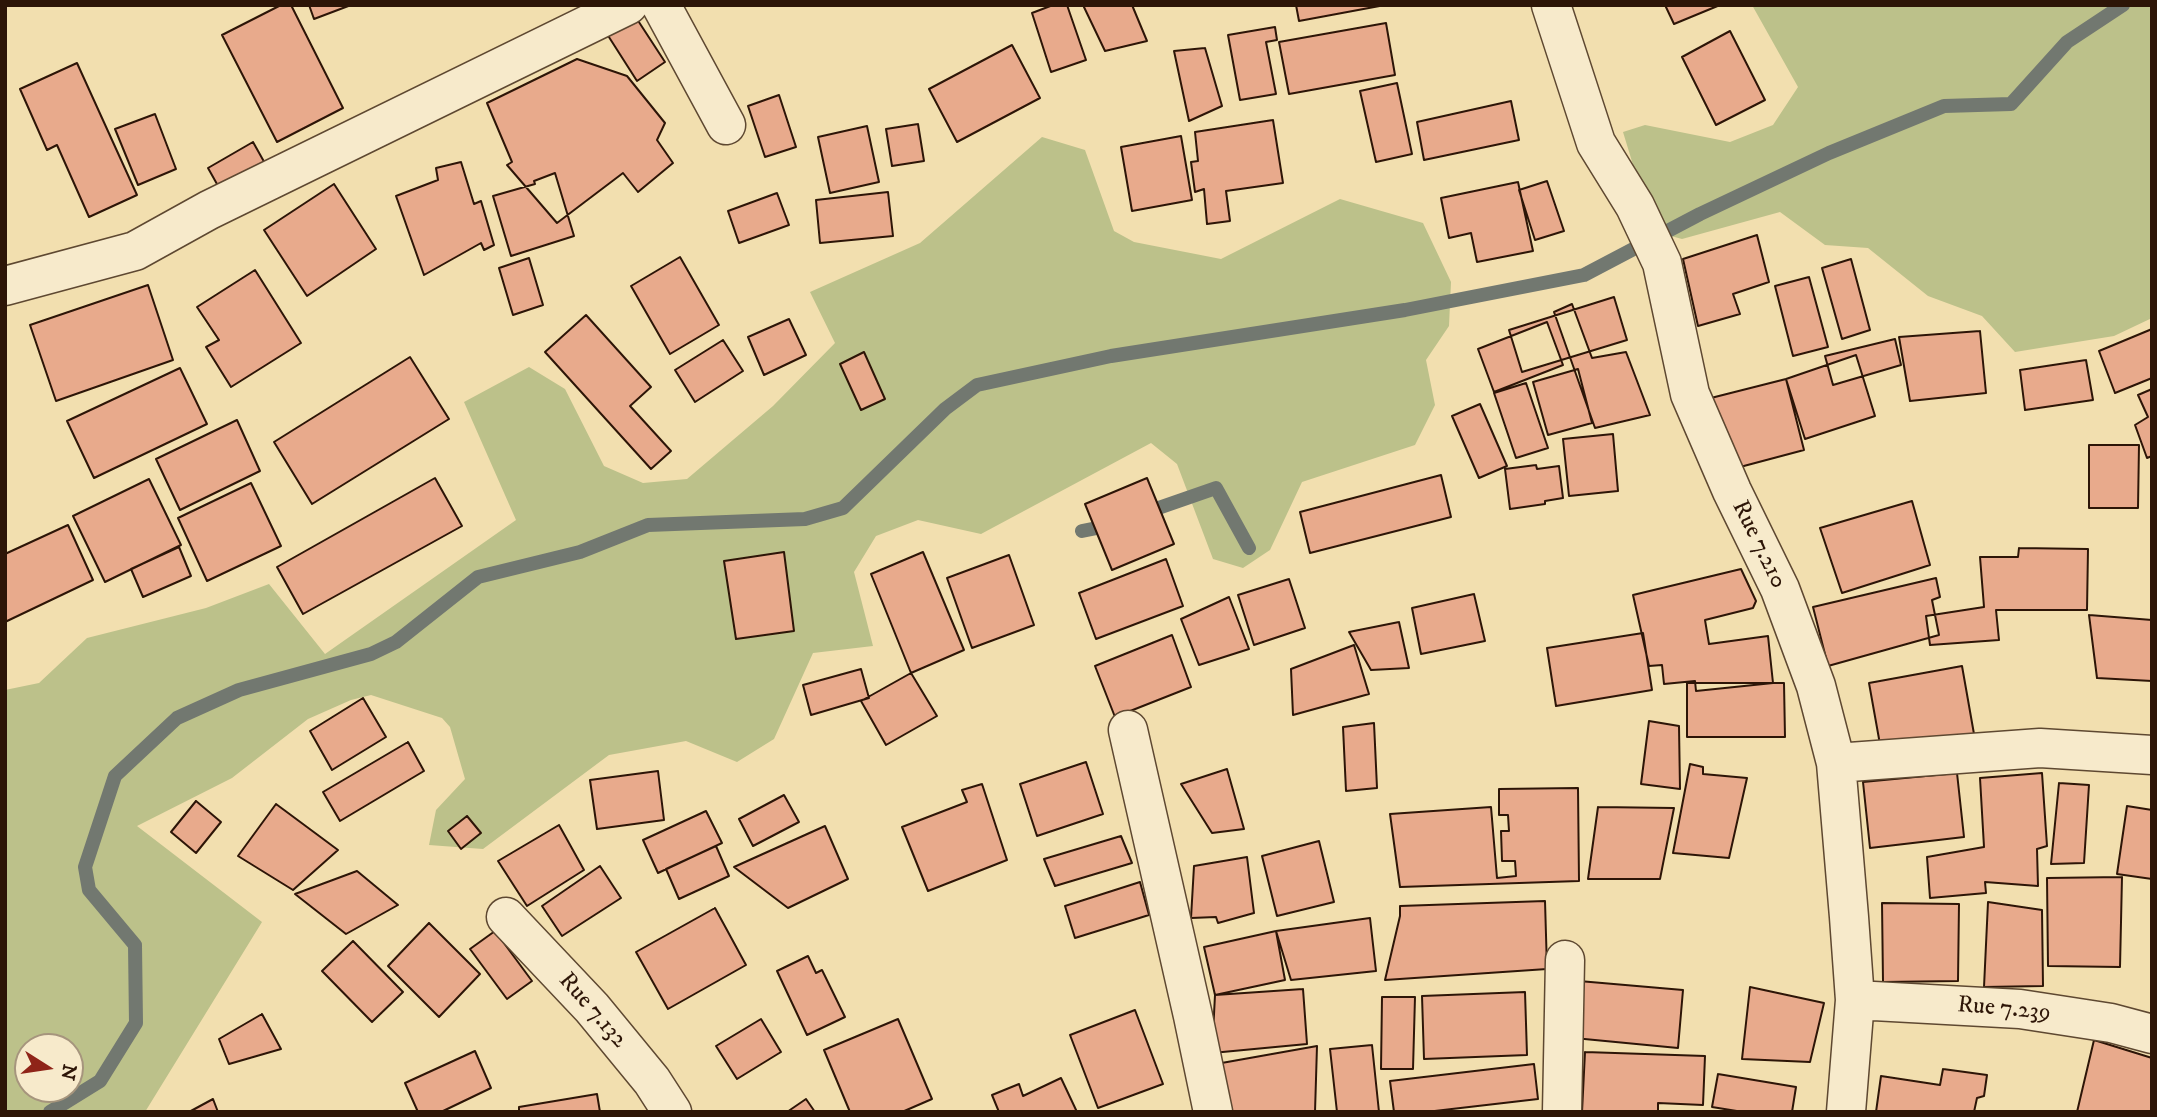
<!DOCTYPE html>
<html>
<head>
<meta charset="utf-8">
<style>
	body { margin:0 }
	#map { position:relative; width:2157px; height:1117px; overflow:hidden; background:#f2dfaf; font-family:"IM FELL DW Pica",serif }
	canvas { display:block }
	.frame { position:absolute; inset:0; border:7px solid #2d1507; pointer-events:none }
	.north { position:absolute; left:14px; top:1033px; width:70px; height:70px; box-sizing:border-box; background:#f7eacb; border:2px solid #a6957d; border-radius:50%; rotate:102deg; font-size:19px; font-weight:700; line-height:28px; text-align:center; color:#2d1507 }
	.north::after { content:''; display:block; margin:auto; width:24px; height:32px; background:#8f2418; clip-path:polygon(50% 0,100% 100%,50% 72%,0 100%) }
</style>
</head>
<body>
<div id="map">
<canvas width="2157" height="1117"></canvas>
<div class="frame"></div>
<div class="north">N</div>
</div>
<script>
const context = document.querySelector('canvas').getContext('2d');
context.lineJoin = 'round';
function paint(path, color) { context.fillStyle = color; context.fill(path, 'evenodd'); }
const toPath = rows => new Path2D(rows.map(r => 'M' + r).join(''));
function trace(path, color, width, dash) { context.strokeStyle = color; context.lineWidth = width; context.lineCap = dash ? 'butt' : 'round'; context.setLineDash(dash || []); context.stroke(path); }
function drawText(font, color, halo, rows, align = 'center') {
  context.font = font + ' "IM FELL DW Pica",serif'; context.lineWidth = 5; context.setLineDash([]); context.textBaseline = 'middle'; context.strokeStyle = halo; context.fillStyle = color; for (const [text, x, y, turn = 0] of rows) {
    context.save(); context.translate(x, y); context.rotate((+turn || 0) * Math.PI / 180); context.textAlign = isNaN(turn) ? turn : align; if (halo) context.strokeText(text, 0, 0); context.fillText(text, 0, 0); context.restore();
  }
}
const green = toPath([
	[1752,5,2152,5,2152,318,2114,336,2015,352,1982,316,1928,296,1868,248,1825,245,1780,212,1682,239,1660,233,1648,214,1623,132,1645,125,1730,142,1773,125,1798,87],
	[1042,137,1085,150,1114,231,1134,242,1221,259,1340,199,1423,223,1451,282,1449,326,1426,360,1435,405,1415,445,1302,482,1270,550,1243,568,1213,559,1177,464,1151,443,981,534,918,520,876,536,854,572,873,646,813,653,774,739,737,762,686,741,609,755,483,849,429,845,436,810,465,779,450,727,442,718,371,695,351,700,308,719,232,778,137,826,262,922,145,1112,5,1112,5,690,39,683,87,638,206,608,269,584,325,654,516,520,464,402,529,367,565,389,604,466,643,483,687,479,773,406,835,343,810,292,920,243],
	[28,1047,70,1047,70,1089,28,1089]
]);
const stream = toPath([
	[1144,513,1216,488,1249,548],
	[1082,531,1112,525],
	[50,1112,100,1081,136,1023,135,945,89,890,85,867,115,776,177,718,239,690,371,654,396,642,478,577,580,552,648,525,805,519,843,508,945,409,977,385,1111,356,1405,310,1584,275,1700,214,1829,153,1944,106,2011,104,2067,42,2123,5]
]);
const building = toPath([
	[281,5,291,5,343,108,277,142,222,35,281,5],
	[309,5,351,5,314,19,309,5],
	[1053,5,1067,5,1086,60,1051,72,1032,13,1053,5],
	[1083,5,1132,5,1147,41,1105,51,1083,5],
	[1296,5,1385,5,1299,21,1296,5],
	[1665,5,1720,5,1674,24,1665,5],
	[635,16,665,62,637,81,607,34,635,16],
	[1386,23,1395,75,1289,94,1279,42,1386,23],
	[1275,27,1277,40,1266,42,1276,94,1240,100,1228,35,1275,27],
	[1730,31,1765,100,1716,125,1682,57,1730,31],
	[1012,45,1040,98,957,142,929,89,1012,45],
	[1205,48,1222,106,1189,121,1174,51,1205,48],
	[577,59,627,76,665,123,657,140,673,163,638,192,623,173,557,223,507,165,512,162,487,103,577,59],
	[77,63,137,195,89,217,57,145,47,150,20,89,77,63],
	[1397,83,1412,154,1376,162,1360,91,1397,83],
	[779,95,796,147,765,157,748,106,779,95],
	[1511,101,1519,140,1424,160,1417,122,1511,101],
	[155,114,176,169,138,185,115,129,155,114],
	[1273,120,1283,183,1226,191,1230,221,1207,224,1204,189,1195,192,1191,162,1198,161,1195,132,1273,120],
	[918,124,924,161,892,166,886,129,918,124],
	[867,126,879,182,830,193,818,137,867,126],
	[1181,136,1192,200,1132,211,1121,147,1181,136],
	[253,142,267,167,222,193,208,168,253,142],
	[461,162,474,204,481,201,494,245,484,250,481,243,424,275,396,196,438,180,436,168,461,162],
	[555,173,574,236,511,256,493,196,535,184,534,181,555,173],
	[1547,181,1564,231,1535,240,1519,190,1547,181],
	[1518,182,1533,251,1477,262,1471,233,1449,238,1441,198,1518,182],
	[334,184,376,249,307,296,264,230,334,184],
	[888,192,893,236,820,243,816,200,888,192],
	[777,193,789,225,739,243,728,211,777,193],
	[1757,235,1769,282,1733,294,1740,314,1698,326,1683,259,1757,235],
	[680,257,719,325,670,354,631,286,680,257],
	[529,258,543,305,513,315,499,268,529,258],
	[1851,259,1870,330,1842,339,1822,268,1851,259],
	[255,270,301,343,231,387,206,347,219,340,197,307,255,270],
	[1809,277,1828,347,1793,356,1775,286,1809,277],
	[148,285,173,360,56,401,30,325,148,285],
	[1614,297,1627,340,1522,372,1509,330,1614,297],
	[1572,304,1592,358,1626,352,1650,415,1595,428,1554,312,1572,304],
	[586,315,651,387,630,406,671,451,651,469,545,352,586,315],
	[789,319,806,355,764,375,748,337,789,319],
	[1547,322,1563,365,1494,392,1478,349,1547,322],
	[2152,329,2152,378,2115,393,2099,351,2152,329],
	[1980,331,1986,393,1910,401,1899,337,1980,331],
	[1895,339,1901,365,1833,385,1825,356,1895,339],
	[723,340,743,371,695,402,675,370,723,340],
	[864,352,885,399,861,410,840,364,864,352],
	[1856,355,1875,416,1805,439,1786,379,1856,355],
	[410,357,449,419,312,504,274,442,410,357],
	[2086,360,2093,400,2025,410,2020,370,2086,360],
	[180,368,207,424,94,478,67,421,180,368],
	[1578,369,1592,423,1548,435,1533,382,1578,369],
	[1786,379,1804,450,1725,471,1707,399,1786,379],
	[1526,383,1548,448,1516,458,1494,393,1526,383],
	[2152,389,2152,456,2147,458,2135,425,2148,417,2138,395,2152,389],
	[1480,404,1507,466,1479,478,1452,416,1480,404],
	[237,420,260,471,180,510,156,459,237,420],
	[1613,434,1618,491,1569,496,1563,439,1613,434],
	[2089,445,2139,445,2138,508,2089,508,2089,445],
	[1536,465,1537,469,1559,466,1563,498,1545,501,1545,504,1510,509,1505,469,1536,465],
	[1441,475,1451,517,1310,553,1300,512,1441,475],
	[435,478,462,526,303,614,277,567,435,478],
	[1147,478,1174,544,1112,570,1085,504,1147,478],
	[149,479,181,545,105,582,73,516,149,479],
	[251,483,281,546,207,581,178,518,251,483],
	[1912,501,1930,565,1842,593,1820,528,1912,501],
	[68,525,93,580,5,622,5,554,68,525],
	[179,547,191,576,143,597,131,569,179,547],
	[2019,548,2088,549,2087,610,1996,610,1999,640,1930,645,1926,616,1984,607,1980,557,2018,557,2019,548],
	[784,552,794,631,736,639,724,561,784,552],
	[923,552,964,650,911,673,871,574,923,552],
	[1009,555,1034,625,972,648,947,578,1009,555],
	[1166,559,1183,606,1096,639,1079,593,1166,559],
	[1741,569,1756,601,1753,608,1705,620,1709,644,1768,636,1773,683,1696,691,1695,681,1664,684,1662,665,1649,666,1633,595,1741,569],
	[1936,578,1940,597,1932,600,1939,635,1828,666,1813,607,1936,578],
	[1289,579,1305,628,1254,645,1238,595,1289,579],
	[1474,594,1485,641,1421,654,1412,608,1474,594],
	[1229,597,1249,649,1199,665,1181,619,1229,597],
	[2089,615,2152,620,2152,681,2097,678,2089,615],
	[1399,622,1409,668,1371,670,1349,632,1399,622],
	[1643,633,1652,690,1556,706,1547,648,1643,633],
	[1172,635,1191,687,1115,717,1095,666,1172,635],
	[1354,645,1369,694,1293,715,1291,669,1354,645],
	[1962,666,1974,734,1881,750,1869,683,1962,666],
	[861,669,869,698,811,715,803,685,861,669],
	[911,673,937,716,886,745,861,701,911,673],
	[1687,683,1784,683,1785,737,1687,737,1687,683],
	[363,698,386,737,332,770,310,731,363,698],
	[1649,721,1679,726,1680,789,1641,784,1649,721],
	[1374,723,1377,788,1346,791,1343,727,1374,723],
	[408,742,424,771,340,821,323,792,408,742],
	[1086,762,1103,814,1037,836,1020,784,1086,762],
	[1690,764,1703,767,1703,774,1747,778,1729,858,1673,853,1690,764],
	[1227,769,1244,829,1212,833,1181,784,1227,769],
	[658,771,664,820,597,829,590,780,658,771],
	[1957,773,1964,837,1870,848,1863,782,1957,773],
	[2042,773,2047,846,2037,849,2038,886,1985,882,1986,893,1930,898,1927,857,1984,847,1980,778,2042,773],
	[2059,783,2089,785,2084,863,2051,864,2059,783],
	[982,784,1007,860,928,891,902,827,967,802,962,790,982,784],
	[1578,788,1579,881,1400,887,1390,814,1491,807,1497,878,1516,876,1515,861,1502,861,1501,831,1509,831,1508,815,1499,815,1499,789,1578,788],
	[784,795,799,822,753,846,739,819,784,795],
	[196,801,221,822,196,853,171,832,196,801],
	[276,804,338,850,293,890,238,856,276,804],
	[2127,806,2152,810,2152,879,2117,874,2127,806],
	[1598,807,1674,808,1660,879,1588,879,1598,807],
	[706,811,722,843,658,873,643,840,706,811],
	[467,816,481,833,461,849,448,831,467,816],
	[559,825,584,870,527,906,498,861,559,825],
	[825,826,848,879,788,908,734,867,825,826],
	[1121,836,1132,863,1055,886,1044,859,1121,836],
	[1319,841,1334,902,1277,916,1262,856,1319,841],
	[716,846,729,876,679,899,666,869,716,846],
	[1247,857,1254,913,1218,923,1216,917,1191,918,1194,866,1247,857],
	[600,866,621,898,562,936,542,906,600,866],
	[357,871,398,905,346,934,295,894,357,871],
	[2122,877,2120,967,2048,966,2047,878,2122,877],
	[1140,882,1149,915,1075,938,1065,906,1140,882],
	[1545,901,1547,969,1385,980,1400,916,1400,906,1545,901],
	[1988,902,2042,910,2043,986,1984,987,1988,902],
	[1882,903,1959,904,1958,981,1883,982,1882,903],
	[715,908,746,965,668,1009,636,952,715,908],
	[1370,918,1376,971,1291,980,1276,931,1370,918],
	[429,923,480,974,439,1017,388,966,429,923],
	[495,931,532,981,507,999,470,949,495,931],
	[1276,931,1285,980,1215,995,1204,947,1276,931],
	[353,941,403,992,372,1022,322,971,353,941],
	[808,956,816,973,822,970,845,1017,807,1035,777,971,808,956],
	[1579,981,1683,990,1678,1048,1574,1038,1579,981],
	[1750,987,1824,1003,1810,1062,1742,1059,1750,987],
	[1303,989,1307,1044,1212,1053,1215,995,1303,989],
	[1525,992,1527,1055,1424,1059,1422,996,1525,992],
	[1382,997,1415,997,1413,1069,1381,1069,1382,997],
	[1135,1010,1163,1084,1098,1108,1070,1035,1135,1010],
	[262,1014,281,1049,229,1064,219,1039,262,1014],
	[761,1019,781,1052,737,1079,716,1046,761,1019],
	[898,1019,932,1099,902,1112,850,1112,824,1050,898,1019],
	[2094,1040,2152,1058,2152,1112,2077,1112,2094,1040],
	[1372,1045,1379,1112,1337,1112,1330,1049,1372,1045],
	[1317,1046,1315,1112,1224,1112,1216,1064,1317,1046],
	[475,1051,491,1088,441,1112,418,1112,405,1083,475,1051],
	[1585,1052,1705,1056,1703,1105,1658,1103,1658,1112,1582,1112,1585,1052],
	[1534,1064,1538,1099,1426,1112,1394,1112,1390,1081,1534,1064],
	[1943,1069,1987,1075,1984,1096,1977,1098,1974,1112,1876,1112,1881,1076,1940,1085,1943,1069],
	[1718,1074,1796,1087,1792,1112,1743,1112,1712,1107,1718,1074],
	[1061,1078,1077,1112,999,1112,992,1095,1019,1084,1023,1096,1061,1078],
	[597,1094,600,1112,519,1112,519,1107,597,1094],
	[213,1099,218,1112,189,1112,213,1099],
	[806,1099,815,1112,787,1112,806,1099]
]);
const minor = toPath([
	[661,5,726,125],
	[1551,5,1596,143,1635,206,1662,263,1690,394,1732,491,1780,589,1816,686,1836,763,1849,917,1855,1000,1846,1112],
	[5,286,135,251,209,210,628,5],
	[1128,730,1193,1016,1213,1112],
	[1836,763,2040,748,2152,755],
	[506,917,592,1008,652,1081,672,1112],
	[1855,1000,2020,1009,2111,1023,2152,1034],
	[1562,1112,1565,960]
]);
const streetNames = [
	["Rue 7.210",1758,545,64],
	["Rue 7.239",2004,1010,5],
	["Rue 7.132",592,1011,49]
];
paint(green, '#bcc18a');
trace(stream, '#727870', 14);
paint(building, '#e8aa8c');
trace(building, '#2d1507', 2);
trace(minor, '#5e4831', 41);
trace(minor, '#f7eacb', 38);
drawText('24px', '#2d1507', '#f7eacb', streetNames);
</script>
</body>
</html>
